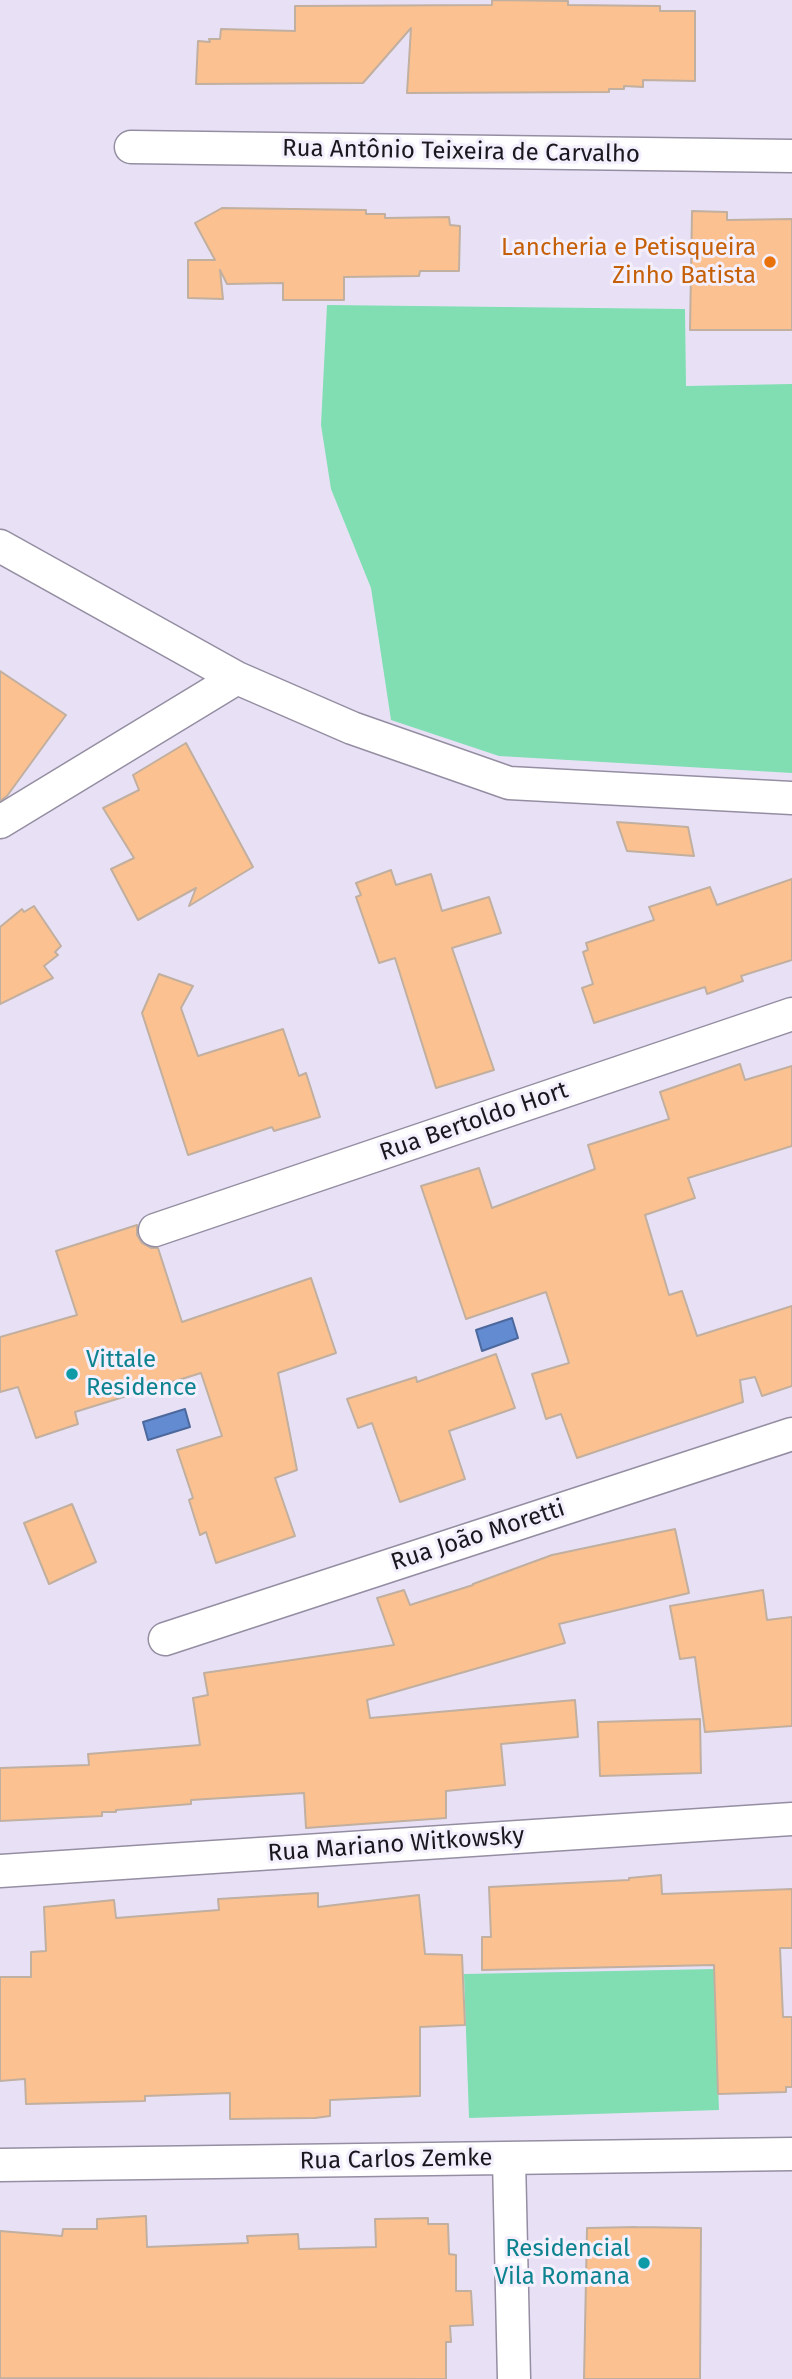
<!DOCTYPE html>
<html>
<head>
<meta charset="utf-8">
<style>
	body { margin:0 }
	canvas { display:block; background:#e8e1f6 }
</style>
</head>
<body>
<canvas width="792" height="2379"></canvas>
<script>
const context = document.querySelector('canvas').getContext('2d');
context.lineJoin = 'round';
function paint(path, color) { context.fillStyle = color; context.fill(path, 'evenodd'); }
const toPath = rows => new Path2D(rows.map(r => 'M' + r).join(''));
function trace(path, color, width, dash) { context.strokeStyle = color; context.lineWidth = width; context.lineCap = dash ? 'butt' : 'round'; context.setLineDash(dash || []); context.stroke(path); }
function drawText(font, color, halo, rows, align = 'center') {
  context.font = font + ' "Fira Sans",sans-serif'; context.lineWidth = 6; context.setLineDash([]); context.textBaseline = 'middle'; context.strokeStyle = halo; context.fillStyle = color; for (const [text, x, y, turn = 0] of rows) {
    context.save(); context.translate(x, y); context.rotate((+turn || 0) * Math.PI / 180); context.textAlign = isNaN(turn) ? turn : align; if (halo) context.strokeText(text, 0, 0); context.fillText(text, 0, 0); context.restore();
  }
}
const green = toPath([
	[327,305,685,309,686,386,792,384,792,773,499,756,391,720,371,588,331,489,321,425],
	[714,1969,719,2110,469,2118,464,1974]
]);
const water = toPath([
	[512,1318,518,1338,482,1351,476,1330,512,1318],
	[185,1409,190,1427,148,1440,143,1422,185,1409]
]);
const building = toPath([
	[492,0,568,1,568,5,660,6,660,11,695,11,695,81,643,80,643,87,624,86,624,89,609,89,609,92,407,93,411,28,363,83,196,84,198,41,210,42,209,39,220,39,221,29,295,31,295,6,492,5,492,0],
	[222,208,366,210,366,214,385,214,385,218,449,217,450,225,460,226,459,271,420,271,419,276,344,277,344,300,283,300,283,283,227,284,220,270,223,299,188,298,188,260,215,260,195,223,222,208],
	[692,211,727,212,727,220,792,219,792,330,690,330,692,211],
	[0,671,66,715,7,796,0,801,0,671],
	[186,743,253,867,189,906,196,888,138,920,111,869,134,858,103,808,139,790,133,775,186,743],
	[617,822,688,827,694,856,627,851,617,822],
	[391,870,396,885,431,874,442,911,489,897,501,933,452,948,494,1070,436,1088,395,958,379,963,356,897,361,895,356,883,391,870],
	[792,879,792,960,741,976,743,981,707,994,705,987,594,1023,582,988,593,984,583,952,588,950,586,943,654,920,649,907,710,887,717,905,792,879],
	[34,906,61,946,55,952,58,955,44,966,53,978,0,1004,0,927,22,909,24,912,34,906],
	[159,974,193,986,181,1008,198,1056,283,1029,299,1076,306,1073,320,1117,274,1131,272,1127,188,1155,142,1013,159,974],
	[740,1064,745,1080,792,1066,792,1146,688,1178,695,1198,645,1215,669,1295,682,1291,697,1336,792,1306,792,1386,762,1396,755,1377,740,1380,743,1402,577,1458,561,1414,546,1419,532,1374,569,1363,546,1292,466,1319,421,1186,479,1168,492,1208,595,1169,588,1145,669,1119,660,1092,740,1064],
	[137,1225,137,1235,142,1243,151,1248,158,1248,182,1322,311,1278,336,1353,278,1373,297,1470,275,1478,295,1536,216,1563,206,1532,200,1535,189,1500,193,1498,177,1450,222,1436,201,1373,75,1412,78,1424,36,1438,18,1387,0,1392,0,1337,77,1315,56,1251,137,1225],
	[496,1354,515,1408,449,1431,465,1479,400,1502,372,1423,358,1428,347,1399,416,1377,417,1382,496,1354],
	[72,1504,96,1562,49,1584,24,1523,72,1504],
	[675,1529,689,1593,559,1624,565,1643,367,1700,370,1718,575,1700,578,1737,501,1744,505,1785,446,1791,446,1818,306,1828,304,1793,191,1800,191,1804,116,1810,116,1812,102,1812,102,1816,0,1821,0,1768,89,1765,88,1754,200,1745,193,1698,208,1695,204,1673,394,1645,377,1598,404,1590,410,1605,473,1585,473,1584,552,1555,675,1529],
	[763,1590,767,1620,792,1617,792,1726,705,1732,695,1657,680,1659,670,1606,763,1590],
	[700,1719,701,1773,600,1776,598,1722,700,1719],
	[661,1875,662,1894,792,1889,792,1948,780,1948,783,2017,792,2017,792,2087,786,2087,786,2092,718,2094,714,1965,482,1970,482,1937,491,1937,489,1887,629,1880,629,1878,661,1875],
	[318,1893,318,1907,419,1895,425,1954,462,1955,465,2025,420,2027,420,2096,330,2100,330,2116,315,2118,230,2119,230,2093,145,2096,145,2101,26,2104,25,2079,0,2081,0,1977,31,1977,31,1952,46,1951,44,1907,114,1900,116,1918,219,1910,218,1899,318,1893],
	[146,2216,147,2247,248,2243,247,2236,298,2234,299,2249,376,2247,375,2219,428,2218,428,2224,448,2224,449,2254,456,2255,456,2291,471,2291,473,2325,450,2326,451,2342,446,2342,446,2379,0,2378,0,2231,62,2236,63,2229,97,2229,97,2219,146,2216],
	[636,2227,701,2228,700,2379,584,2379,587,2228,636,2227]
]);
const street = toPath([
	[131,147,792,156],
	[0,546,237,678,352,728,509,783,792,798],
	[0,822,237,678],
	[155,1230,792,1014],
	[165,1639,792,1434],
	[0,1871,792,1819],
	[509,2159,514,2379],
	[0,2165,792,2154]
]);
const markers = [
	[770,262,7,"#e8710a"],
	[72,1374,7,"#0f9aa8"],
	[644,2263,7,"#0f9aa8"]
];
const streetNames = [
	["Rua Antônio Teixeira de Carvalho",461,152,1],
	["Rua Bertoldo Hort",474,1122,-19],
	["Rua João Moretti",478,1536,-18],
	["Rua Mariano Witkowsky",396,1845,-4],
	["Rua Carlos Zemke",396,2160,-1]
];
const foodNames = [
	["Lancheria e Petisqueira",756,248],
	["Zinho Batista",756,276]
];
const cultureNames = [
	["Vittale",86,1360],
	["Residence",86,1388],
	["Residencial",630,2249,"right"],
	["Vila Romana",630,2277,"right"]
];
paint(green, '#81deb3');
paint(water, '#628bd2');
trace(water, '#4c689c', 2);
paint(building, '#fcc190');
trace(building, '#c1afa0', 2);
trace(street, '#958ea2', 35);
trace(street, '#fff', 32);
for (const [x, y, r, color] of markers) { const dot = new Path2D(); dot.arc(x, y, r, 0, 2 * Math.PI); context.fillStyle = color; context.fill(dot); trace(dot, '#f4effc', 2.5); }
drawText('24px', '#1a171f', '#f4effc', streetNames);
drawText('24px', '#c56008', '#f4effc', foodNames, 'right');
drawText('24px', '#0d838f', '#f4effc', cultureNames, 'left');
</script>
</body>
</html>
